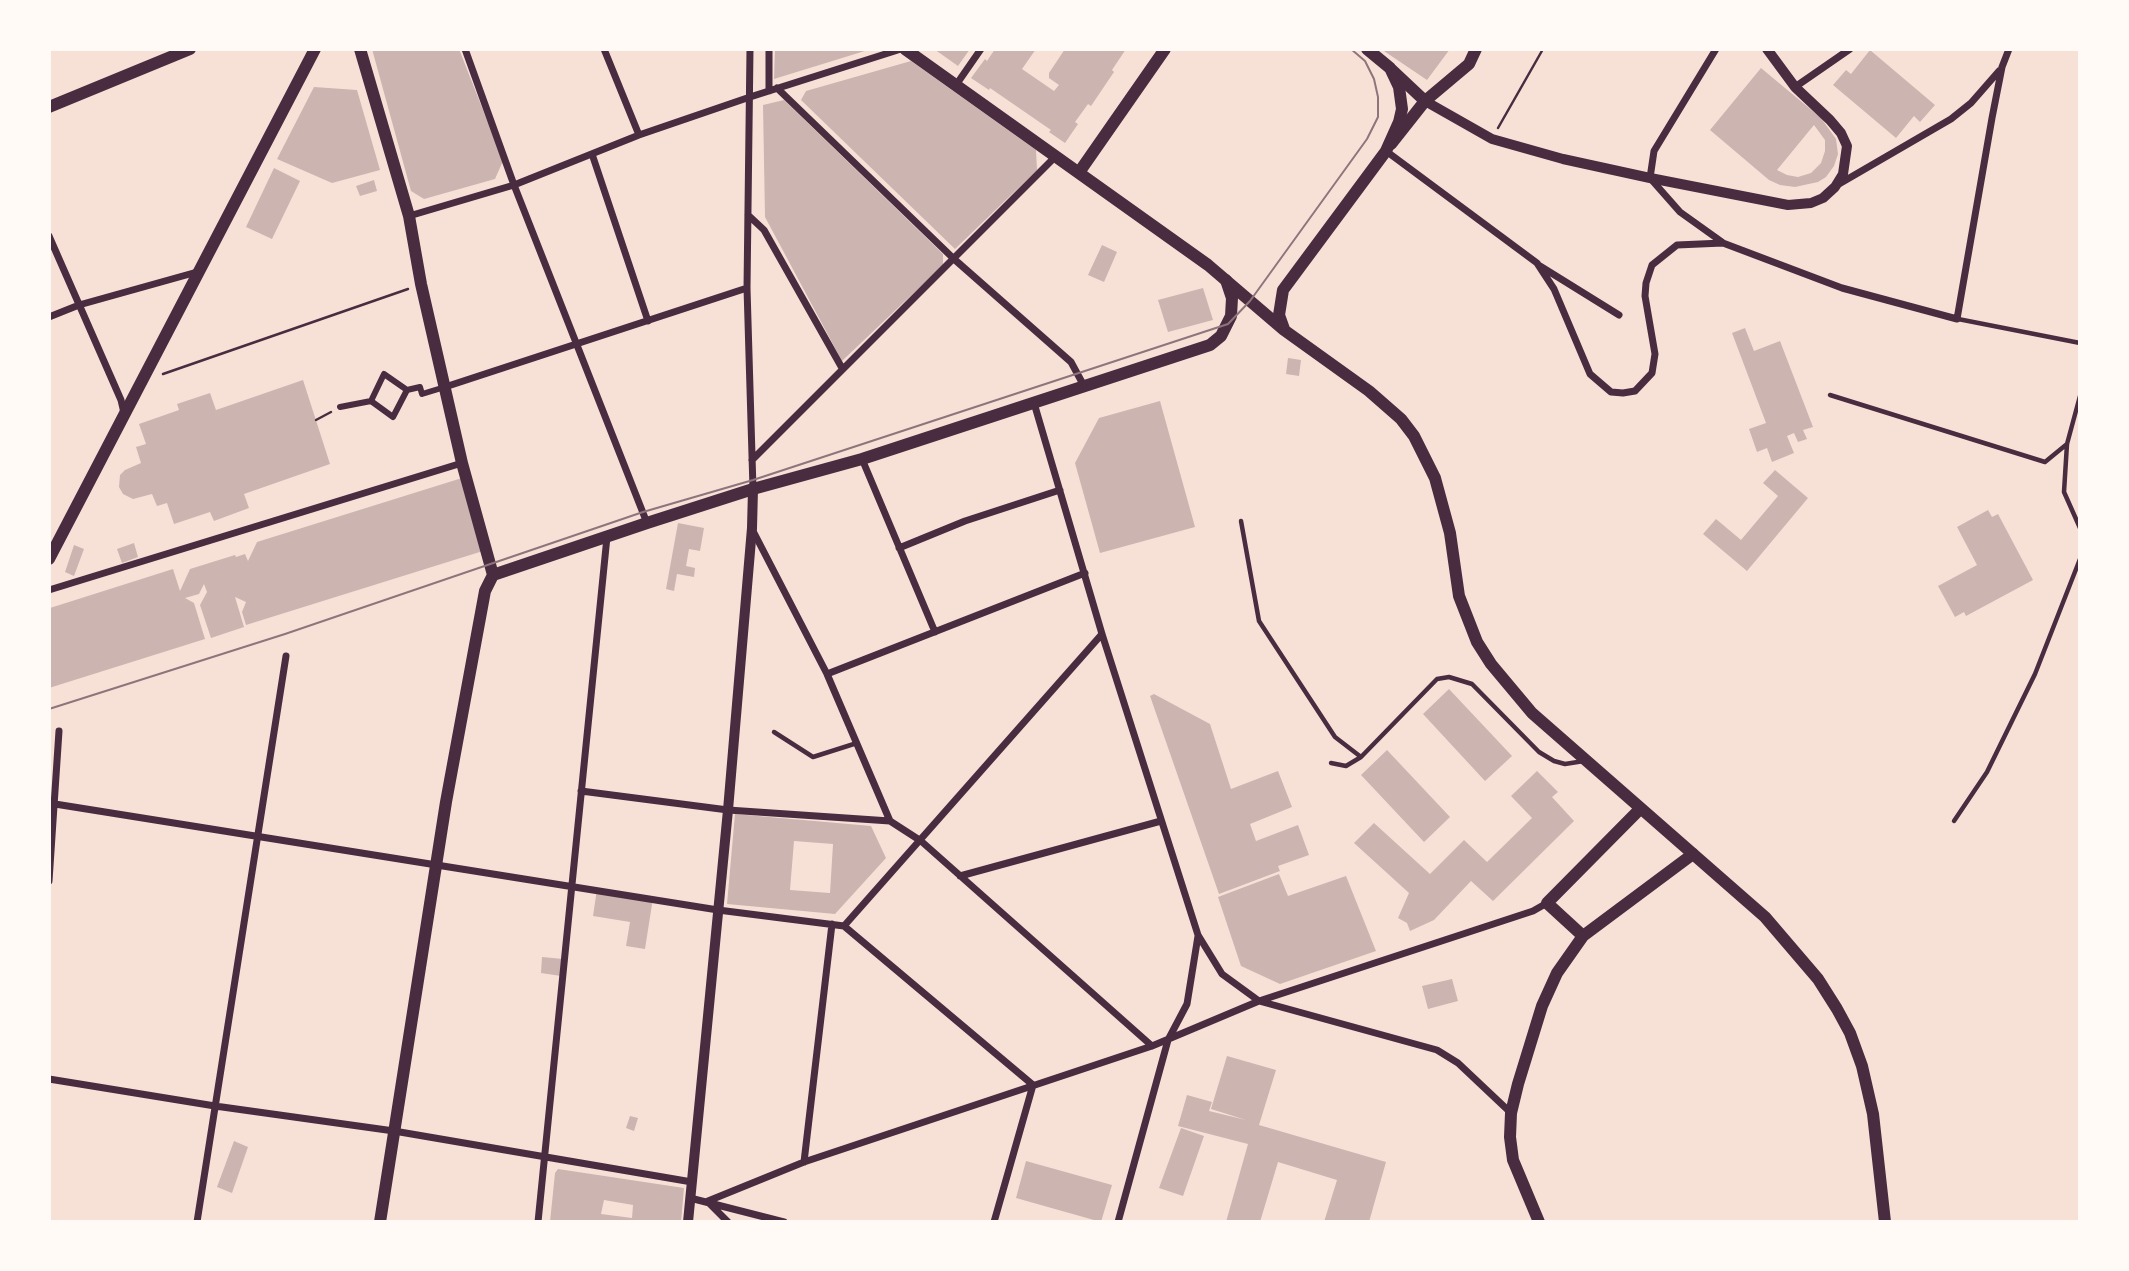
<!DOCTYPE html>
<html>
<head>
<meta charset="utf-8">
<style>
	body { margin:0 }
	#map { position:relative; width:2129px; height:1271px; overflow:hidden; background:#f7e1d7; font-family:"Libre Baskerville",serif }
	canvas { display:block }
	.frame { position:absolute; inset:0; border:51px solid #fffaf5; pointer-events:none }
</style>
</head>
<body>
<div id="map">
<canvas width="2129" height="1271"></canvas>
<div class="frame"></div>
</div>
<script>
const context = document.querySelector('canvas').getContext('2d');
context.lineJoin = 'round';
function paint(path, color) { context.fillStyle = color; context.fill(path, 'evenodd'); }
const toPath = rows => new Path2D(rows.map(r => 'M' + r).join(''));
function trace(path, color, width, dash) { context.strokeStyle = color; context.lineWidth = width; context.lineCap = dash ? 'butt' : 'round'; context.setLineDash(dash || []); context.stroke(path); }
const building = toPath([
	[372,49,459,49,503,161,495,179,424,199,411,191],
	[775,49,868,49,868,50,774,79],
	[934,49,970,49,958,66],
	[995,49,1036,49,1022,69,1054,91,1059,85,1049,78,1049,73,1065,49,1126,49,1112,70,1114,72,1091,106,1088,104,1075,122,1078,124,1065,143,1049,132,1051,130,990,88,989,90,971,78,985,59,987,61],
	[1381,49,1450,49,1427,80],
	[1870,50,1935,105,1920,122,1914,116,1896,138,1833,85,1846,70,1851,74],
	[911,61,1036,150,1037,170,955,249,801,100,806,91],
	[1761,68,1821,118,1836,139,1838,154,1834,166,1826,177,1818,182,1795,187,1780,185,1769,180,1710,130],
	[1814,125,1825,140,1825,151,1821,163,1811,173,1798,177,1787,175,1777,170],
	[314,87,357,90,380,170,332,183,277,159],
	[784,100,943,254,943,265,842,361,765,217,763,105],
	[274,168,300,181,272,239,246,227],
	[374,180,377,191,360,196,356,186],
	[1102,245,1117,252,1104,282,1088,275],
	[1203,288,1213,320,1168,332,1158,300],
	[1745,328,1754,351,1780,341,1813,427,1803,430,1807,439,1798,442,1794,433,1787,436,1794,453,1772,462,1767,448,1757,452,1749,429,1766,423,1732,333],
	[1288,358,1301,360,1299,376,1286,374],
	[303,380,330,464,244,494,249,508,214,521,210,512,174,524,167,503,157,506,152,494,133,499,123,494,119,487,120,475,125,470,141,463,136,447,146,444,139,424,179,410,177,404,210,393,216,410],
	[1160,401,1195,527,1100,553,1075,463,1099,418],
	[1775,470,1808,498,1747,571,1703,534,1716,519,1741,540,1778,496,1763,483],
	[462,478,483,551,246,625,242,612,246,602,235,597,244,627,211,638,200,605,207,592,204,584,199,594,185,598,194,603,205,639,49,688,50,608,173,569,180,591,190,569,235,555,236,557,245,554,248,561,257,542],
	[1988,510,1992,517,1998,514,2033,580,1966,616,1964,612,1955,617,1938,586,1977,565,1957,527],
	[678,523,704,528,700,551,689,549,686,566,695,568,694,577,677,574,674,591,666,589],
	[134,543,138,557,122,563,117,549],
	[74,545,84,549,74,576,65,572],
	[1449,689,1512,756,1485,781,1423,714],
	[1154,694,1210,724,1231,789,1278,771,1292,807,1250,824,1256,841,1298,825,1309,855,1278,866,1280,871,1219,894,1150,696],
	[1387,750,1450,817,1424,842,1361,775],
	[1537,771,1558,792,1552,797,1574,821,1493,901,1471,881,1434,920,1410,931,1407,923,1398,918,1409,893,1354,843,1374,823,1430,874,1464,840,1487,862,1532,818,1511,796],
	[735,814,871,826,886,858,835,914,727,904],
	[794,841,833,844,830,893,790,890],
	[1279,874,1288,896,1346,876,1376,951,1280,984,1241,966,1218,897],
	[597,889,653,898,645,949,626,946,630,922,593,916],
	[542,957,563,959,561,976,541,973],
	[1452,979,1458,1001,1428,1009,1422,986],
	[1227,1056,1276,1070,1259,1125,1386,1162,1369,1222,1324,1222,1337,1180,1278,1162,1260,1222,1226,1222,1248,1144,1178,1126,1187,1095,1212,1102,1209,1111,1246,1120,1211,1109],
	[630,1116,638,1118,634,1131,626,1128],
	[1181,1128,1204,1136,1183,1196,1159,1188],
	[234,1141,248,1147,232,1193,217,1187],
	[1026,1161,1112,1185,1101,1222,1016,1198],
	[558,1169,684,1188,681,1222,591,1222,582,1220,582,1222,550,1222,555,1173],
	[604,1200,633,1205,632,1218,601,1214]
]);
const path = toPath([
	[1498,128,1543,49],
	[163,374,408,289],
	[316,420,331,412]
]);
const service = toPath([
	[1958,319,2080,343],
	[1830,395,2045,462,2067,444],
	[2080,396,2067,444,2064,492,2080,528],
	[1241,521,1259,621,1335,737,1361,757],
	[774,732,813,757,857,743],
	[1331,763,1346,766,1361,757,1437,679,1449,677,1472,684,1539,752,1554,761,1565,764,1584,761],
	[1954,821,1987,772,2035,674,2080,559]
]);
const pedestrian = toPath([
	[371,401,393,417,407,390],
	[340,407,371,401,384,374,407,390,420,387,422,394,445,387]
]);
const minor = toPath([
	[465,49,514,185,647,523],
	[604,49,639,135],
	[750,49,747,288,753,489],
	[1716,49,1654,151,1650,178,1680,212,1722,242],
	[956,85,981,49],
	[1795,87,1850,49],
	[777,88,954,259,1071,362,1084,386],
	[769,91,769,49],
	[1386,151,1537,263,1554,289,1590,374,1611,392,1623,393,1635,391,1652,373,1655,354,1645,296,1646,283,1652,265,1677,245,1723,243,1842,288,1957,319,1992,118,2002,67,2009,49],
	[592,154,648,321],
	[1839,184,1951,119,1971,103,1999,71],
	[748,215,764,230,842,368],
	[409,216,514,185,639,135,750,97,901,49],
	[49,236,121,400,124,413],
	[1540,266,1619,315],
	[49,317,79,305,197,272],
	[445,387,747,288],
	[1034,403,1102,634,1198,935,1222,974,1259,1001,1437,1050,1458,1063,1511,1113],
	[862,459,935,632],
	[752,460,1056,156],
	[752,529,827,674,890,821,921,841,1152,1046],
	[899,548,965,521,1060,490],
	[49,590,462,463],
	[827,674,1085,573],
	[581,791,728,810,890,821],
	[55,804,718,910,844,926,1033,1085,994,1222],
	[960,876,1161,821],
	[49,881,59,731],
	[844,926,1102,634],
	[49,1079,215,1106,394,1131,692,1182],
	[804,1162,832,924],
	[690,1198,784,1222],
	[708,1201,804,1162,1152,1046,1259,1001,1533,911,1547,903],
	[708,1202,728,1222],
	[197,1222,286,656],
	[538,1222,607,537],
	[1118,1222,1168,1040,1187,1004,1198,936]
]);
const tertiary = toPath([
	[1425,101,1492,139,1563,159,1650,178,1788,205,1811,203,1823,198,1835,187,1843,174,1847,146,1841,133,1830,120,1795,87,1767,49],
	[688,1222,728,810,752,528,753,489]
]);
const secondary = toPath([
	[360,49,409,216,421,284,462,463,493,575],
	[1392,70,1425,101],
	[49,107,190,49],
	[1391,144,1425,101,1469,64,1476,49],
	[49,559,315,49],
	[493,575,647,523,753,489,862,459,1210,345,1221,336,1231,316,1232,298,1226,280],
	[1583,936,1547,903,1640,809],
	[380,1222,446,802,485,591,493,575],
	[1539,1222,1513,1160,1510,1137,1511,1113,1518,1084,1542,1006,1557,973,1583,936,1693,854]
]);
const primary = toPath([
	[905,49,1208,265,1284,330,1369,391,1401,419,1414,436,1435,478,1450,533,1459,596,1477,642,1491,664,1532,713,1765,917,1818,979,1837,1009,1850,1033,1862,1066,1873,1114,1885,1222],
	[1080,171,1165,49],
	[1284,329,1279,315,1283,290,1386,151,1399,122,1402,109,1399,87,1390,68,1367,49]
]);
const tram = toPath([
	[49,709,285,634,643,512,753,480,1228,324,1250,301,1367,139,1378,117,1378,97,1374,79,1365,61,1351,49]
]);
paint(building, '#ccb4b1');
trace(path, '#4a2c40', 2.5);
trace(service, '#4a2c40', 4.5);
trace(pedestrian, '#4a2c40', 6);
trace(minor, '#4a2c40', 7);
trace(tertiary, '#4a2c40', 10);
trace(secondary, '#4a2c40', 12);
trace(primary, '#4a2c40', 12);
trace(tram, '#8f747c', 2);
</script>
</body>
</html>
